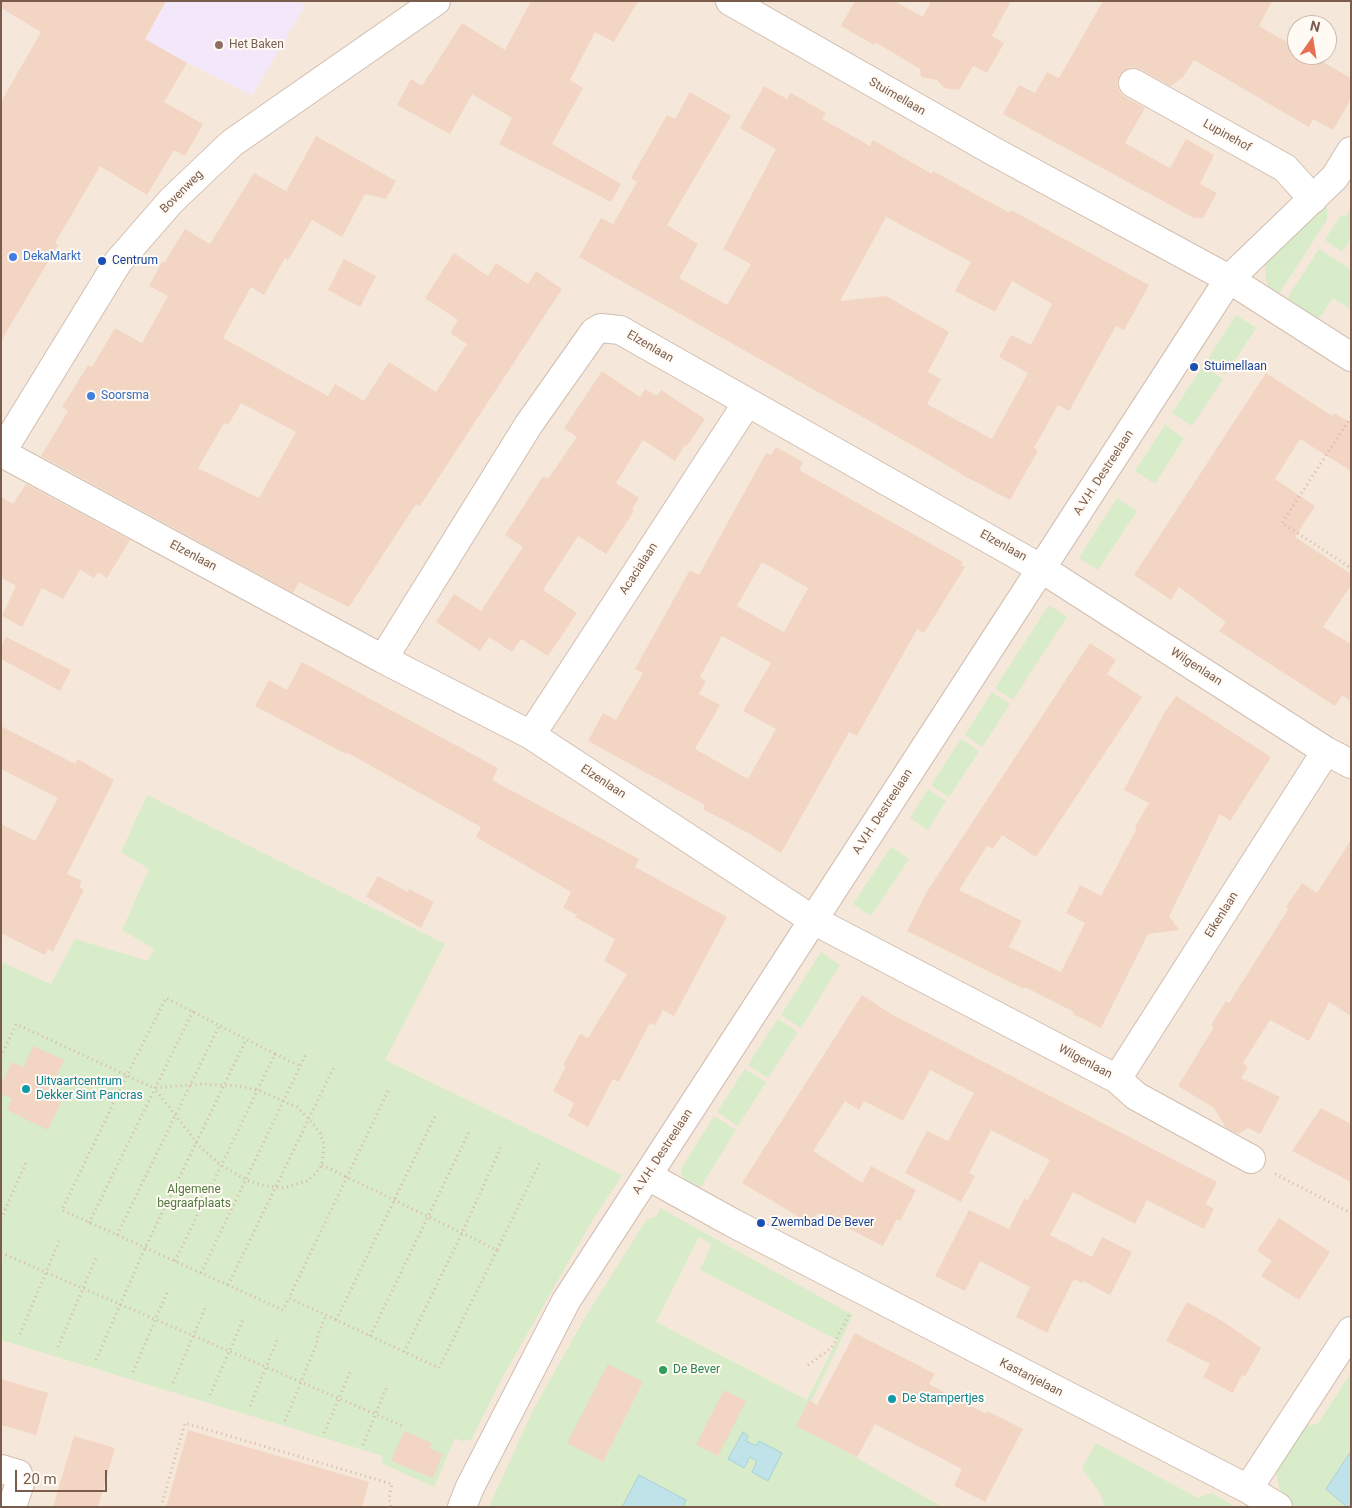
<!DOCTYPE html>
<html>
<head>
<meta charset="utf-8">
<style>
	body { margin:0 }
	#map { position:relative; width:1352px; height:1508px; overflow:hidden; background:#fdf6ec; font-family:Roboto,sans-serif }
	canvas { display:block }
	.frame { position:absolute; inset:0; border:2px solid #7a5c4d; pointer-events:none }
	.north { position:absolute; left:1287px; top:15px; width:50px; height:50px; box-sizing:border-box; background:#fffaf3; border:1px solid #cabbb1; border-radius:50%; rotate:13deg; font-size:14px; font-weight:700; line-height:20px; text-align:center; color:#7a5c4d }
	.north::after { content:''; display:block; margin:auto; width:18px; height:22px; background:#e76f51; clip-path:polygon(50% 0,100% 100%,50% 72%,0 100%) }
	.scale { position:absolute; left:15px; top:1470px; width:92px; height:22px; box-sizing:border-box; border:2px solid #7a5c4d; border-top:0; padding-left:6px; font-size:15px; line-height:18px; white-space:nowrap; color:#7a5c4d; -webkit-text-stroke:4px #fffaf3; paint-order:stroke }
</style>
</head>
<body>
<div id="map">
<canvas width="1352" height="1508"></canvas>
<div class="frame"></div>
<div class="north">N</div>
<div class="scale">20 m</div>
</div>
<script>
const context = document.querySelector('canvas').getContext('2d');
context.lineJoin = 'round';
function paint(path, color) { context.fillStyle = color; context.fill(path, 'evenodd'); }
const toPath = rows => new Path2D(rows.map(r => 'M' + r).join(''));
function trace(path, color, width, dash) { context.strokeStyle = color; context.lineWidth = width; context.lineCap = dash ? 'butt' : 'round'; context.setLineDash(dash || []); context.stroke(path); }
function drawText(font, color, halo, rows, align = 'center') {
  context.font = font + ' Roboto,sans-serif'; context.lineWidth = 4; context.setLineDash([]); context.textBaseline = 'middle'; context.strokeStyle = halo; context.fillStyle = color; for (const [text, x, y, turn = 0] of rows) {
    context.save(); context.translate(x, y); context.rotate((+turn || 0) * Math.PI / 180); context.textAlign = isNaN(turn) ? turn : align; if (halo) context.strokeText(text, 0, 0); context.fillText(text, 0, 0); context.restore();
  }
}
const residential = toPath([
	[1,1,1351,1,1351,1507,1,1507],
	[1297,25,1327,25,1327,55,1297,55]
]);
const education = toPath([
	[1,1,297,1,305,6,252,96,188,63,146,40,152,28,105,2,77,51,1,9]
]);
const green = toPath([
	[1324,205,1327,209,1327,220,1278,295,1269,287,1265,278,1265,263],
	[1351,208,1351,238,1342,252,1325,240,1341,215,1345,217],
	[1319,249,1351,270,1351,310,1333,298,1318,320,1286,300],
	[1236,315,1256,328,1225,375,1206,362],
	[1203,366,1223,379,1192,426,1172,413],
	[1165,425,1184,438,1155,484,1135,471],
	[1117,498,1137,511,1098,570,1079,558],
	[1049,605,1067,617,1013,700,995,688],
	[992,692,1010,704,982,747,965,735],
	[961,739,979,751,949,797,931,785],
	[928,789,946,801,928,830,910,818],
	[147,795,445,944,385,1060,622,1175,589,1226,502,1378,471,1440,462,1441,455,1438,434,1487,381,1463,383,1456,1,1340,1,962,51,984,75,939,148,961,154,949,122,930,149,869,121,852],
	[891,847,909,859,871,916,853,904],
	[821,952,840,965,801,1028,781,1015],
	[778,1019,798,1032,768,1078,748,1065],
	[745,1069,766,1082,738,1126,717,1112],
	[714,1116,736,1130,700,1188,685,1181,681,1173,681,1169],
	[660,1208,853,1315,800,1425,942,1507,683,1507,686,1500,639,1475,622,1507,489,1507,533,1410,586,1316,645,1222,650,1218,656,1217],
	[699,1237,712,1244,700,1270,837,1340,807,1400,656,1322],
	[743,1432,748,1436,746,1441,756,1446,759,1441,768,1481,752,1472,757,1461,750,1457],
	[1351,1373,1351,1451,1326,1489,1347,1507,1297,1507,1289,1502,1280,1491,1277,1480,1276,1468,1297,1428,1315,1424,1317,1425],
	[1096,1443,1198,1498,1211,1493,1236,1507,1104,1507,1100,1493,1082,1469]
]);
const water = toPath([
	[743,1432,748,1436,746,1441,756,1446,759,1441,782,1453,768,1481,752,1472,757,1461,750,1457,744,1468,728,1459,743,1432],
	[1351,1451,1351,1507,1347,1507,1326,1489,1351,1451],
	[639,1475,686,1500,683,1507,622,1507,639,1475]
]);
const building = toPath([
	[1,1,166,1,145,39,187,63,164,102,203,124,185,156,174,150,147,195,100,166,55,243,58,245,1,341,1,102,41,32,1,8],
	[531,1,638,1,614,42,595,32,570,80,583,88,552,144,621,184,611,202,499,144,512,118,472,94,450,134,397,105,411,79,422,86,462,23,505,50],
	[855,1,894,1,923,17,931,1,1011,1,992,36,1004,43,987,73,973,66,959,90,944,88,937,80,921,77,920,69,875,42,874,45,841,26],
	[1103,1,1272,1,1259,26,1297,48,1297,55,1310,55,1351,78,1351,99,1333,130,1313,119,1309,127,1194,60,1183,77,1170,86,1140,69,1132,67,1125,70,1120,75,1117,83,1119,91,1125,97,1145,108,1125,143,1170,168,1186,139,1214,155,1200,184,1217,193,1203,218,1194,218,1003,114,1019,85,1035,93,1047,72,1059,78],
	[764,86,787,99,791,93,826,113,822,119,870,146,873,140,932,174,933,171,1010,213,1011,210,1149,285,1124,330,1116,326,1069,411,1058,405,1034,448,1038,451,1010,500,968,478,926,453,579,257,601,218,613,224,637,182,631,178,667,115,675,119,690,92,731,116,667,225,698,244,679,278,727,305,751,264,723,249,776,149,740,128],
	[886,217,971,262,955,291,995,312,1012,281,1052,304,1031,345,1011,335,999,357,1028,373,992,439,927,404,941,379,928,372,949,332,886,296,840,301],
	[316,136,396,181,386,199,365,194,342,237,312,220,288,260,285,258,264,295,251,287,223,338,328,396,335,384,364,401,389,362,436,392,467,344,450,333,458,320,425,298,454,253,488,276,496,263,528,284,536,271,562,289,420,506,416,504,349,607,299,582,293,593,41,456,68,411,62,407,88,365,92,367,115,328,142,343,168,296,149,286,162,262,164,263,185,229,210,244,254,173,286,191],
	[241,403,296,432,259,498,198,468,224,423,228,425],
	[344,259,376,276,360,307,328,290],
	[602,371,640,397,645,389,657,396,661,390,705,419,687,446,685,445,675,461,643,440,616,483,639,498,632,509,634,511,606,554,578,536,543,590,577,613,548,656,521,639,512,652,489,637,480,651,436,622,454,594,481,611,523,547,505,535,543,476,548,479,577,437,564,428],
	[1266,373,1332,416,1334,413,1351,423,1351,471,1300,439,1275,479,1315,506,1295,537,1351,574,1351,585,1323,627,1351,644,1351,701,1342,695,1335,706,1219,631,1226,622,1179,587,1171,600,1134,575],
	[776,447,803,462,799,470,963,562,961,565,965,567,924,633,917,629,857,736,849,732,781,853,750,834,703,809,705,805,588,741,603,713,616,720,643,673,635,669,690,570,699,575,766,453,771,455],
	[762,562,808,588,784,632,737,606],
	[722,636,771,663,743,711,776,729,748,779,695,749,720,705,699,694,706,681,700,677],
	[26,484,130,540,107,578,98,572,94,578,80,570,63,599,42,588,22,627,2,616,16,586,1,578,1,497,13,504],
	[6,637,71,670,60,691,1,659,1,646],
	[1090,643,1116,660,1107,674,1142,697,1036,857,1002,835,993,849,987,846,959,890,1022,921,1009,947,1061,972,1085,923,1066,913,1080,885,1101,896,1137,828,1135,827,1149,803,1124,790,1163,715,1176,696,1271,757,1230,821,1220,814,1169,916,1179,930,1148,934,1101,1028,1073,1014,1074,1012,1025,987,1024,989,907,931,926,893],
	[302,662,498,768,492,780,639,859,635,867,727,917,674,1016,663,1010,655,1025,650,1023,619,1082,613,1079,588,1127,568,1116,574,1103,553,1091,566,1066,563,1065,580,1034,588,1038,627,974,604,961,615,939,575,917,577,915,563,908,571,892,476,837,481,827,348,753,346,754,255,706,269,680,287,690],
	[1,726,75,764,78,759,114,780,67,874,82,881,79,887,84,890,53,952,48,949,45,955,1,933,1,824,35,841,58,798,1,769],
	[1351,840,1351,1016,1329,1002,1309,1041,1270,1020,1243,1063,1248,1067,1241,1078,1280,1097,1260,1134,1248,1128,1238,1134,1226,1128,1214,1108,1178,1086,1214,1027,1211,1025,1226,1001,1229,1003,1289,908,1286,907,1302,883,1317,893],
	[378,876,408,892,409,889,434,902,421,928,366,897],
	[862,995,891,1014,1217,1182,1206,1204,1214,1209,1204,1229,1147,1200,1135,1224,1073,1192,1050,1235,1092,1257,1102,1237,1132,1252,1110,1295,1083,1281,1082,1283,1074,1279,1047,1333,1016,1317,1030,1287,980,1261,965,1291,935,1276,969,1210,1009,1229,1024,1199,1028,1200,1050,1160,991,1130,969,1173,975,1176,961,1202,905,1173,927,1131,948,1141,974,1093,930,1070,903,1121,864,1101,859,1110,845,1101,813,1151,862,1183,871,1166,916,1190,900,1221,897,1219,883,1246,818,1213,811,1224,742,1183],
	[33,1046,64,1060,48,1096,61,1102,48,1130,7,1110,12,1098,1,1094,1,1084,12,1062,24,1067],
	[1321,1108,1351,1124,1351,1182,1292,1151],
	[1279,1218,1330,1252,1299,1300,1261,1276,1272,1261,1257,1251],
	[1187,1302,1224,1322,1261,1348,1245,1376,1242,1375,1233,1393,1203,1377,1210,1364,1166,1341],
	[855,1333,935,1374,929,1384,986,1414,987,1411,1023,1429,985,1502,954,1486,962,1469,875,1424,857,1457,796,1426,809,1400,817,1405],
	[608,1364,643,1382,603,1462,567,1443],
	[1,1379,48,1393,36,1435,1,1425],
	[724,1390,746,1401,718,1456,696,1445],
	[188,1430,369,1482,362,1507,166,1507],
	[404,1431,432,1443,429,1448,443,1454,433,1478,391,1461],
	[74,1436,115,1448,98,1507,53,1507]
]);
const path = toPath([
	[1351,417,1282,523,1351,568],
	[275,1054,300,1066],
	[1,1057,16,1024,154,1088,199,1084,240,1086,260,1091,297,1107,308,1118,320,1133,324,1144,322,1165,315,1174,307,1181,284,1188,265,1186,246,1180,221,1165,201,1148,154,1088],
	[388,1091,289,1298,439,1368,497,1250],
	[322,1165,497,1250,540,1162],
	[1275,1174,1351,1213],
	[1,1219,27,1160],
	[89,1223,193,1011],
	[117,1235,220,1024],
	[1,1253,403,1426],
	[175,1261,275,1054,166,998,127,1075,62,1210,283,1310,289,1298],
	[201,1273,306,1054],
	[228,1285,334,1067],
	[336,1320,436,1114],
	[20,1334,59,1241],
	[370,1336,470,1130],
	[58,1347,96,1258],
	[404,1352,462,1233,502,1145],
	[96,1360,145,1248,246,1040],
	[808,1365,832,1347,849,1315],
	[133,1372,168,1290],
	[173,1383,206,1306],
	[210,1395,243,1320],
	[250,1406,278,1338],
	[285,1421,317,1343,318,1335,326,1315],
	[324,1433,351,1370],
	[363,1445,387,1386],
	[161,1507,185,1423,392,1484,389,1498,391,1507]
]);
const minor = toPath([
	[730,1,993,151,1229,279,1351,357],
	[1133,83,1285,168,1313,199],
	[1,453,118,262,171,201,232,143,436,1],
	[2,453,383,659],
	[531,735,747,403],
	[1117,1079,1326,751],
	[1251,1159,1136,1096,1117,1079,813,920,531,735,383,659,529,424,594,332,601,328,620,330,1042,569,1326,751,1351,764],
	[648,1176,733,1223,1248,1489,1278,1507],
	[1,1469,18,1474,20,1483,12,1507],
	[1248,1489,1351,1331],
	[462,1507,470,1487,566,1301,1229,279,1335,177,1351,151]
]);
const markers = [
	[219,45,5,"#8d6e63"],
	[13,257,5,"#3f7fe0"],
	[102,261,5,"#1a4fb4"],
	[1194,367,5,"#1a4fb4"],
	[91,396,5,"#3f7fe0"],
	[26,1089,5,"#0f9aa8"],
	[761,1223,5,"#1a4fb4"],
	[663,1370,5,"#2e9e5b"],
	[892,1399,5,"#0f9aa8"]
];
const educationNames = [
	["Het Baken",229,45]
];
const streetNames = [
	["Stuimellaan",897,97,30],
	["Lupinehof",1227,136,29],
	["Bovenweg",182,192,-45],
	["Elzenlaan",650,347,30],
	["A.V.H. Destreelaan",1104,473,-57],
	["Elzenlaan",1003,546,29],
	["Elzenlaan",193,556,28],
	["Acacialaan",639,569,-57],
	["Wilgenlaan",1196,667,33],
	["Elzenlaan",603,782,33],
	["A.V.H. Destreelaan",883,812,-57],
	["Eikenlaan",1222,915,-58],
	["Wilgenlaan",1085,1062,28],
	["A.V.H. Destreelaan",663,1152,-57],
	["Kastanjelaan",1031,1378,27]
];
const shopNames = [
	["DekaMarkt",23,257],
	["Soorsma",101,396]
];
const transitNames = [
	["Centrum",112,261],
	["Stuimellaan",1204,367],
	["Zwembad De Bever",771,1223]
];
const cultureNames = [
	["Uitvaartcentrum",36,1082],
	["Dekker Sint Pancras",36,1096],
	["De Stampertjes",902,1399]
];
const parkNames = [
	["Algemene",194,1190],
	["begraafplaats",194,1204]
];
const leisureNames = [
	["De Bever",673,1370]
];
paint(residential, '#f5e8da');
paint(education, '#f3e8fa');
paint(green, '#d8ecc9');
paint(water, '#bfe3e8');
trace(water, '#a5d3da', 1);
paint(building, '#f3d5c3');
trace(minor, '#d1beb0', 30);
trace(path, '#d9b8a5', 3, [1, 4]);
trace(minor, '#fff', 28);
for (const [x, y, r, color] of markers) { const dot = new Path2D(); dot.arc(x, y, r, 0, 2 * Math.PI); context.fillStyle = color; context.fill(dot); trace(dot, '#fffaf3', 2); }
drawText('12px', '#785e54', '#fffaf3', educationNames, 'left');
drawText('12px', '#7a5c4d', '#fffaf3', streetNames);
drawText('12px', '#366cbe', '#fffaf3', shopNames, 'left');
drawText('12px', '#164399', '#fffaf3', transitNames, 'left');
drawText('12px', '#0d838f', '#fffaf3', cultureNames, 'left');
drawText('12px', '#537a41', '#fffaf3', parkNames);
drawText('12px', '#27864d', '#fffaf3', leisureNames, 'left');
</script>
</body>
</html>
